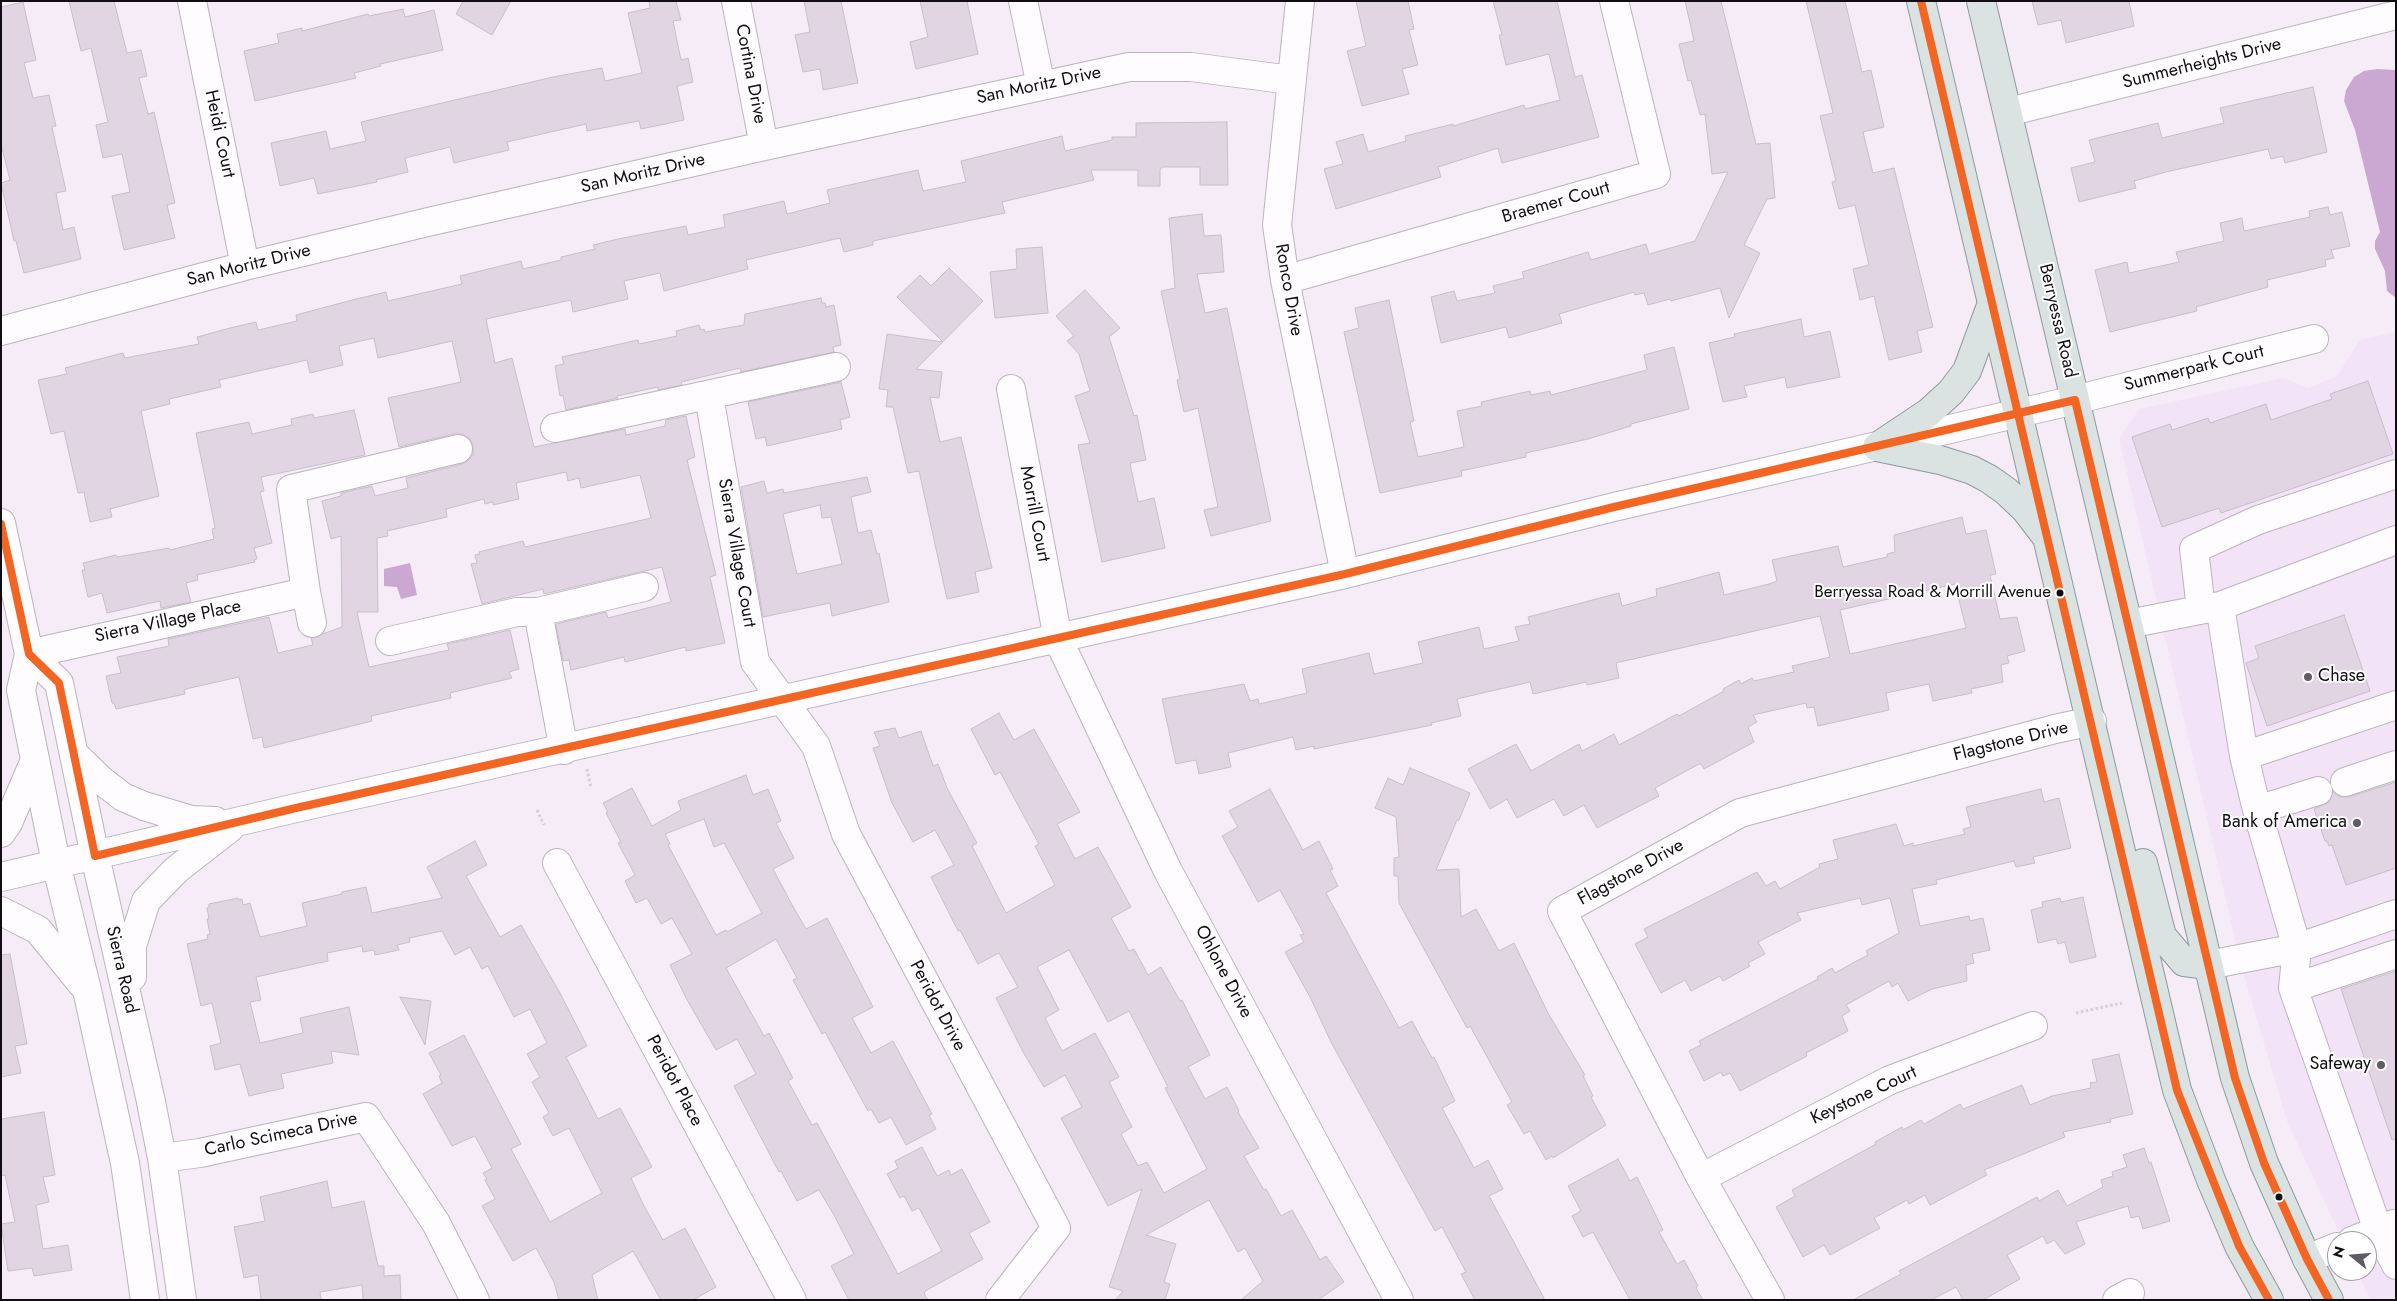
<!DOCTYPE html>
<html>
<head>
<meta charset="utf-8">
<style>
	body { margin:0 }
	#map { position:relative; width:2397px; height:1301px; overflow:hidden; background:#f5ecf7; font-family:Jost,sans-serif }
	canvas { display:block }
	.frame { position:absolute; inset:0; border:2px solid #120d14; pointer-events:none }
	.north { position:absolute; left:2327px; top:1231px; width:50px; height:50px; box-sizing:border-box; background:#fff; border:1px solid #a09ea1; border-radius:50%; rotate:287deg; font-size:14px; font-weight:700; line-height:20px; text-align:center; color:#120d14 }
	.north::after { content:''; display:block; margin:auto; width:18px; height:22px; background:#615b63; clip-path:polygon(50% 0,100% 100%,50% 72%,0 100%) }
</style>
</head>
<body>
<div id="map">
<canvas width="2397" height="1301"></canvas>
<div class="frame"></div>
<div class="north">N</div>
</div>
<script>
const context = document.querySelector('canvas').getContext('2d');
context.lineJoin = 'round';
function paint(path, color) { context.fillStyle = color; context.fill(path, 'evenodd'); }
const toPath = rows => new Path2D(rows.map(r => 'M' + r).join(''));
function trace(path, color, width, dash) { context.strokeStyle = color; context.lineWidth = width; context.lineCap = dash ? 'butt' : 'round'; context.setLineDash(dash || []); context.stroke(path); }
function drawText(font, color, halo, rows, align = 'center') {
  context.font = font + ' Jost,sans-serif'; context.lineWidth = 4; context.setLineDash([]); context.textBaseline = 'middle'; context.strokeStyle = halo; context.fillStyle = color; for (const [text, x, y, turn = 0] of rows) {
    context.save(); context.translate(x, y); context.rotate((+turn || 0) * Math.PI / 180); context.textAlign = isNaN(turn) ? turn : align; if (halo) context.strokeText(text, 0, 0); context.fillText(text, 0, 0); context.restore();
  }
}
const built = toPath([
	[2396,332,2396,1300,2370,1300,2357,1271,2367,1271,2367,1241,2343,1241,2287,1121,2260,1030,2241,965,2119,439,2139,409,2283,378,2308,388,2337,376,2360,340]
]);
const water = toPath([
	[2377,69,2396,70,2396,298,2387,291,2385,271,2375,249,2375,241,2380,232,2355,130,2344,101,2346,90,2354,77,2364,71],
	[410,563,417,595,401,599,397,587,384,586,384,569]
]);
const building = toPath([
	[69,1,114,1,127,53,141,50,147,76,139,78,148,114,154,112,175,203,167,205,175,238,124,250,112,196,130,192,122,154,103,158,96,125,108,122,91,48,81,51,69,1],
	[463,1,511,1,492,35,456,14,463,1],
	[649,1,676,1,681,20,673,21,681,60,688,58,693,82,677,86,684,120,641,129,639,121,587,131,586,124,507,142,509,150,454,163,450,147,405,158,408,172,376,180,377,182,318,194,314,178,280,186,271,143,326,131,330,149,366,141,361,122,553,77,602,68,605,81,642,73,628,13,650,8,649,1],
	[804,1,841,1,858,83,823,90,820,69,803,72,795,35,810,32,804,1],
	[920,1,967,1,978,54,916,69,910,42,928,37,920,1],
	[1356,1,1408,1,1414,29,1409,30,1418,65,1402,69,1409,94,1362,106,1347,51,1366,46,1356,1],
	[1493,1,1557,1,1575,77,1582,75,1599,137,1502,163,1498,148,1438,167,1441,177,1336,209,1324,169,1343,164,1336,142,1363,134,1368,152,1406,141,1405,136,1453,124,1453,126,1524,105,1525,109,1560,100,1549,54,1506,65,1499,35,1502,35,1493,1],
	[1685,1,1721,1,1756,144,1770,143,1775,198,1767,199,1744,245,1760,253,1729,318,1720,288,1671,301,1670,299,1648,305,1644,293,1635,295,1634,292,1559,314,1562,323,1509,338,1506,327,1441,343,1431,297,1454,291,1457,301,1495,293,1493,286,1524,278,1522,272,1588,252,1591,260,1646,244,1649,254,1695,241,1728,172,1712,174,1705,114,1700,115,1691,80,1688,81,1679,44,1694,41,1685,1],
	[1806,1,1845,1,1862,72,1871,70,1884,127,1863,132,1873,173,1894,168,1933,327,1917,331,1922,352,1889,360,1874,296,1860,300,1853,269,1869,265,1855,205,1839,209,1832,182,1836,181,1820,116,1833,113,1806,1],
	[2032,1,2129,1,2134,26,2066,43,2061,20,2038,25,2032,1],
	[23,2,36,60,24,63,33,98,49,95,56,126,52,127,66,191,56,193,63,230,74,227,81,259,24,273,16,241,14,241,1,183,10,180,1,144,1,7,23,2],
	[403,9,405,17,434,10,443,50,380,64,381,66,354,73,356,78,255,101,244,51,279,43,277,34,302,28,302,31,368,14,369,16,403,9],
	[2313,87,2327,152,2285,163,2283,156,2271,159,2268,149,2166,172,2134,181,2136,188,2079,202,2071,168,2095,162,2089,140,2158,123,2162,138,2224,123,2220,108,2313,87],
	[1227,122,1228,185,1200,185,1200,167,1162,167,1160,170,1160,186,1138,186,1138,170,1091,170,1094,180,1002,202,1005,213,873,241,873,245,844,252,840,238,746,260,748,269,664,291,660,273,624,281,628,299,573,312,571,300,486,319,495,363,512,358,534,447,625,429,626,435,665,426,666,420,686,416,695,457,687,460,716,575,710,577,725,643,686,651,686,647,625,662,624,657,571,670,569,660,563,661,556,624,606,612,608,618,671,602,662,567,544,594,543,589,482,604,471,564,477,563,475,555,480,554,479,552,523,541,525,547,651,518,640,475,581,488,579,478,568,481,566,472,516,483,519,499,493,505,493,502,485,504,484,499,446,509,447,517,387,531,388,536,377,538,378,612,357,612,369,667,449,650,447,644,510,630,519,669,509,672,512,678,450,693,451,698,371,716,372,721,264,748,262,737,253,739,239,677,190,688,184,690,185,694,116,709,114,703,112,703,106,676,121,673,117,657,169,646,168,639,269,617,278,653,313,645,311,638,342,627,341,536,331,539,322,501,341,496,341,493,372,486,375,496,408,488,406,478,462,464,468,461,473,454,473,445,469,438,462,434,454,434,399,447,388,398,461,382,452,341,378,358,374,338,339,346,343,365,310,373,307,360,219,380,221,387,169,399,170,404,141,411,159,496,110,509,112,517,90,522,84,492,78,493,64,431,51,434,38,380,67,374,65,368,123,353,125,358,199,344,197,337,230,328,256,322,258,330,297,321,296,315,356,299,386,292,388,301,462,284,460,276,521,261,523,269,561,260,561,257,595,249,593,245,618,239,686,226,688,235,725,227,723,215,784,201,787,214,830,203,827,190,885,177,918,170,923,191,966,182,961,161,1062,136,1065,151,1112,140,1112,137,1136,137,1136,123,1227,122],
	[2328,207,2330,215,2342,212,2350,246,2331,250,2334,258,2325,260,2326,266,2267,280,2268,287,2196,307,2197,311,2110,332,2095,270,2127,262,2129,273,2179,262,2176,252,2224,241,2220,223,2242,218,2244,231,2310,217,2309,211,2328,207],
	[1202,214,1204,236,1221,235,1224,272,1197,274,1205,313,1227,308,1271,521,1211,536,1204,510,1218,507,1198,408,1184,412,1177,380,1180,379,1161,291,1175,288,1169,218,1202,214],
	[1042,247,1048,313,995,318,990,272,1017,269,1016,249,1042,247],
	[949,268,983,301,916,369,942,372,939,398,930,397,940,442,961,437,992,568,975,572,979,592,947,599,919,471,908,473,893,407,886,407,888,390,879,389,887,334,943,342,897,297,920,275,931,286,949,268],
	[1085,290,1120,328,1109,337,1134,416,1137,415,1146,460,1130,463,1138,502,1154,498,1165,548,1102,562,1078,445,1090,443,1075,396,1090,391,1079,354,1067,341,1074,336,1056,316,1085,290],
	[821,298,822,303,825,303,826,307,834,305,841,345,833,347,834,352,741,372,740,368,681,382,682,385,658,390,658,387,617,396,618,398,566,410,563,395,560,396,555,366,564,364,562,357,638,340,639,344,677,336,676,331,699,325,701,330,704,329,705,332,744,325,745,314,821,298],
	[1389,300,1414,421,1410,422,1418,457,1464,447,1457,411,1482,406,1481,402,1530,391,1531,395,1550,391,1551,395,1647,370,1644,355,1674,347,1689,409,1631,424,1631,426,1588,439,1526,453,1526,457,1461,471,1462,476,1380,493,1344,332,1359,328,1355,308,1389,300],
	[1801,319,1804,337,1830,331,1840,377,1787,388,1785,377,1744,386,1747,397,1723,402,1709,343,1735,337,1734,334,1801,319],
	[2368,381,2393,454,2221,513,2219,508,2162,527,2132,437,2170,424,2172,430,2208,418,2210,423,2266,404,2271,420,2332,399,2330,394,2368,381],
	[841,382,850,417,840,420,842,429,767,446,765,437,756,439,748,402,841,382],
	[354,410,365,455,261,477,264,491,260,492,272,543,254,548,257,559,254,560,255,562,197,575,198,580,186,583,191,602,161,608,160,601,107,613,102,593,88,597,82,570,85,570,83,563,116,555,117,557,169,548,170,550,214,539,212,529,215,528,212,512,196,433,249,422,252,434,292,425,291,419,313,414,314,418,354,410],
	[867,477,871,492,851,497,858,533,871,530,877,554,879,553,889,602,832,616,830,603,763,617,741,487,764,481,767,493,783,489,784,493,867,477],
	[820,505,822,518,831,517,842,564,797,574,783,514,820,505],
	[1962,517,1966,534,1986,530,1996,574,1990,575,2000,619,2017,617,2025,651,2007,656,2009,663,2001,665,2003,682,1971,689,1972,693,1933,701,1929,684,1886,693,1889,710,1818,726,1814,707,1807,708,1806,703,1753,715,1757,722,1748,727,1754,742,1704,769,1701,764,1699,764,1655,788,1659,796,1597,828,1584,805,1564,816,1554,799,1517,818,1507,799,1490,809,1468,769,1516,744,1531,771,1579,744,1582,751,1614,734,1619,745,1677,714,1679,716,1724,691,1723,689,1739,680,1741,684,1752,678,1754,681,1794,672,1792,666,1830,657,1820,616,1616,663,1619,678,1587,685,1586,682,1533,694,1530,682,1457,699,1461,716,1431,723,1432,725,1314,749,1314,746,1296,750,1293,737,1228,753,1231,767,1199,774,1196,760,1176,764,1162,699,1244,684,1250,701,1258,699,1259,704,1307,693,1302,669,1369,653,1374,674,1423,663,1418,642,1479,627,1484,649,1519,641,1515,627,1530,624,1528,617,1619,593,1622,606,1657,596,1656,589,1719,572,1724,595,1769,584,1777,581,1772,560,1838,546,1843,567,1887,557,1887,554,1895,552,1894,535,1962,517],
	[1955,584,1966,628,1850,654,1840,610,1955,584],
	[2344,615,2370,691,2267,726,2246,663,2259,658,2255,646,2344,615],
	[999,713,1014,740,1034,729,1080,812,1057,824,1075,859,1098,847,1131,907,1111,918,1129,951,1134,949,1148,975,1161,967,1180,1001,1182,1000,1210,1055,1188,1067,1205,1099,1227,1087,1239,1111,1238,1112,1259,1148,1244,1156,1264,1190,1266,1189,1281,1216,1292,1210,1320,1260,1326,1256,1344,1282,1318,1300,1241,1300,1263,1281,1245,1248,1238,1252,1209,1200,1146,1235,1176,1244,1164,1282,1170,1284,1165,1300,1115,1300,1123,1291,1109,1287,1142,1189,1108,1206,1061,1118,1082,1107,1065,1075,1044,1087,1023,1052,996,998,1018,987,999,953,978,964,960,930,958,931,931,877,954,865,935,830,913,842,892,803,873,748,880,746,874,732,895,728,899,738,921,731,933,766,938,764,947,788,977,843,972,846,1006,913,1055,885,1035,846,1039,844,1000,772,995,775,971,729,999,713],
	[1069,950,1108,1022,1129,1011,1168,1087,1165,1088,1207,1169,1164,1193,1147,1162,1138,1166,1121,1134,1132,1127,1109,1082,1119,1077,1095,1033,1062,1051,1045,1018,1059,1010,1037,967,1069,950],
	[1410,768,1470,793,1459,820,1457,820,1436,870,1459,869,1461,917,1476,909,1499,951,1514,943,1548,1013,1585,1075,1583,1076,1593,1096,1591,1097,1606,1125,1553,1158,1552,1156,1546,1160,1530,1131,1524,1134,1507,1105,1512,1102,1470,1026,1467,1028,1399,903,1398,876,1394,876,1394,858,1399,857,1396,817,1375,808,1388,778,1403,785,1410,768],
	[746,775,753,795,768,789,781,821,776,823,794,858,773,869,791,903,806,929,827,918,873,1007,852,1018,871,1053,893,1041,932,1114,929,1115,936,1129,906,1145,891,1117,879,1123,871,1109,868,1111,825,1032,822,1034,793,980,797,978,776,939,726,968,764,1036,769,1033,793,1078,788,1081,812,1125,817,1123,898,1274,942,1251,919,1208,912,1211,904,1196,900,1198,887,1174,898,1168,895,1161,922,1147,937,1176,949,1170,951,1175,962,1169,990,1222,969,1233,983,1259,927,1290,924,1293,928,1300,849,1300,831,1266,854,1254,834,1215,819,1190,797,1201,781,1171,779,1172,734,1086,756,1074,737,1039,716,1050,686,998,670,965,692,954,672,918,661,924,647,898,636,903,625,881,635,875,618,843,621,842,606,813,608,812,603,803,632,788,652,826,681,810,678,801,746,775],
	[704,819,714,847,724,843,762,913,727,932,726,930,716,935,668,845,670,844,665,834,704,819],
	[2396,782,2396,868,2346,885,2332,845,2329,846,2327,841,2325,841,2314,809,2329,802,2333,792,2341,797,2349,797,2396,782],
	[1270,789,1303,850,1319,841,1333,869,1330,870,1338,886,1326,893,1399,1028,1412,1021,1432,1058,1434,1057,1455,1101,1442,1108,1474,1168,1488,1160,1503,1189,1489,1196,1545,1300,1475,1300,1461,1274,1466,1272,1442,1227,1435,1231,1331,1042,1310,997,1285,952,1304,942,1300,935,1304,934,1280,890,1258,902,1222,836,1238,827,1229,811,1270,789],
	[2041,789,2044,802,2059,798,2071,848,2033,857,2035,863,2016,867,2014,861,1936,880,1937,884,1912,889,1920,926,1969,916,1970,921,1983,918,1990,950,1972,954,1974,963,1966,965,1967,981,1932,989,1908,1001,1898,983,1892,987,1889,981,1846,1005,1850,1011,1842,1016,1848,1031,1806,1053,1807,1056,1740,1091,1730,1073,1723,1076,1721,1072,1704,1081,1689,1051,1701,1045,1699,1041,1818,979,1817,977,1832,968,1835,973,1851,964,1868,955,1866,951,1899,933,1890,898,1862,905,1860,898,1797,913,1801,920,1758,942,1765,954,1748,963,1750,966,1723,981,1720,976,1691,991,1685,980,1661,993,1635,944,1648,937,1644,929,1757,872,1766,886,1775,881,1780,889,1820,867,1819,864,1838,859,1833,840,1896,824,1904,846,1913,843,1913,846,1965,834,1963,829,1971,827,1966,807,2041,789],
	[475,841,487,865,466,876,500,937,521,925,560,993,587,1046,566,1057,598,1119,620,1108,652,1167,631,1178,643,1204,663,1240,685,1228,716,1287,693,1300,661,1300,633,1251,592,1275,598,1300,559,1300,554,1282,536,1248,513,1261,482,1206,495,1199,485,1180,487,1179,483,1173,492,1168,475,1136,452,1146,423,1094,442,1083,439,1076,441,1075,429,1053,464,1035,521,1144,511,1149,550,1222,602,1193,569,1128,553,1136,543,1117,549,1113,532,1082,540,1077,527,1054,547,1043,530,1009,514,1017,488,966,482,969,470,947,455,955,442,931,409,938,410,942,397,945,399,950,375,955,374,950,363,952,362,946,327,953,328,961,256,977,261,1000,250,1002,260,1043,303,1033,300,1018,349,1007,359,1055,331,1051,333,1063,281,1074,284,1088,249,1096,240,1064,215,1070,210,1046,221,1043,212,1003,201,1006,187,944,208,939,207,935,210,934,207,919,209,919,207,908,209,907,209,904,238,898,239,900,242,899,243,905,250,903,260,937,307,926,302,903,342,894,342,892,366,887,372,913,442,898,427,867,475,841],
	[2083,897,2096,957,2070,963,2065,942,2058,944,2056,939,2038,943,2031,910,2043,907,2042,902,2060,898,2061,902,2083,897],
	[10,954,27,1044,15,1046,21,1073,1,1077,1,955,10,954],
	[2396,971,2396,1139,2392,1140,2341,989,2396,971],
	[400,997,431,1001,425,1045,400,997],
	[2119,1054,2133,1114,2110,1119,2111,1122,2063,1132,2065,1137,1984,1170,1987,1175,1930,1205,1925,1195,1909,1204,1907,1200,1874,1218,1880,1228,1830,1255,1824,1245,1803,1257,1776,1207,1795,1196,1792,1190,1876,1144,1875,1142,1902,1127,1903,1130,1921,1120,1924,1124,1960,1104,1963,1109,2022,1085,2030,1105,2052,1096,2091,1088,2090,1083,2097,1082,2092,1060,2119,1054],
	[44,1112,55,1175,43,1177,49,1202,36,1205,43,1249,68,1245,72,1270,34,1276,32,1268,8,1271,1,1224,15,1222,5,1175,1,1176,1,1119,44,1112],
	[2144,1148,2149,1163,2151,1162,2170,1221,2143,1229,2139,1216,2131,1218,2128,1206,2076,1222,2085,1244,2065,1254,2054,1240,2047,1244,2043,1236,2007,1255,2020,1279,1983,1300,1963,1300,1956,1287,1931,1300,1853,1300,1901,1274,1899,1271,2037,1197,2039,1201,2058,1190,2067,1206,2103,1187,2101,1180,2113,1176,2112,1172,2127,1167,2123,1155,2144,1148],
	[1618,1159,1630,1181,1637,1177,1663,1230,1659,1232,1677,1264,1684,1260,1698,1286,1696,1288,1703,1300,1630,1300,1593,1232,1583,1237,1572,1216,1581,1211,1568,1186,1618,1159],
	[327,1181,332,1208,364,1201,378,1266,384,1266,384,1276,400,1275,401,1300,363,1300,362,1285,320,1292,321,1300,261,1300,258,1275,244,1278,234,1227,265,1221,260,1197,327,1181]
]);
const path = toPath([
	[587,769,591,788],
	[537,810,544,825],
	[2076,1013,2122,1003]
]);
const minor = toPath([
	[192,1,245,266],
	[736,1,764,146],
	[1023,1,1041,86],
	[1300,1,1277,225,1285,280,1345,574],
	[2008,112,2396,15],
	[1285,280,1656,174,1614,1],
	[1,331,245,266,428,222,764,146,1129,67,1191,67,1291,80],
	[1011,389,1058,639,1168,871,1399,1300],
	[709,396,755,662,816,746,846,834,1056,1228,1000,1300],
	[555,428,836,367],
	[1,523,29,654,21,690,56,863,87,990,125,1163,145,1300],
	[306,592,291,489,458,449],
	[2220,606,2396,540],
	[2201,609,2194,549,2258,520,2396,474],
	[538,612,644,587],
	[2128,624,2220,606,2244,756,2257,810,2297,948,2293,988,2378,1230,2396,1265],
	[390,641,517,612,538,612,564,750],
	[29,654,59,683,95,856,150,1097,162,1158,182,1300],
	[29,654,306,592,312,623],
	[75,755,101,780,123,797,144,806,191,820,215,821],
	[2244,756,2396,705],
	[2345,782,2396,765],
	[2257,810,2318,791],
	[1,833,8,823,35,760],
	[557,863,792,1300],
	[1,877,296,808,1345,574,1614,507,2075,400,2314,339],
	[1,911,38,930,82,984],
	[2208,965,2297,948,2396,914],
	[132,977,132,946,146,901,176,870,230,828],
	[2293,988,2396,954],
	[162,1158,200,1153,366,1117,436,1223,475,1300],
	[1701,1178,1890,1080,2033,1026],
	[2352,1241,2394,1224],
	[2307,1259,2337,1247],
	[1770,1300,1701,1178,1562,911,1740,813,2055,729,2092,721],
	[2117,1300,2130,1293]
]);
const major = toPath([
	[1921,1,2177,1090,2211,1180,2239,1246,2269,1300],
	[1981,1,2235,1078,2264,1163,2307,1259,2329,1300],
	[1877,447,1940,460,1972,470,1989,479,2006,491,2025,509,2045,535],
	[1877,447,1928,413,1951,392,1967,371,1992,303],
	[2143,863,2162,936,2184,962,2208,965]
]);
const bus1 = toPath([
	[1921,1,2177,1090,2239,1246,2269,1300],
	[1,524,29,654,59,683,95,856,296,808,1345,574,1614,507,2075,400,2235,1078,2264,1163,2307,1259,2329,1300]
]);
const markers = [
	[2060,593,4.5,"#120d14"],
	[2308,677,5,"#615b63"],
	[2357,823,5,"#615b63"],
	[2381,1065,5,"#615b63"],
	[2279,1197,4.5,"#120d14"]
];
const busNames = [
	["Berryessa Road & Morrill Avenue",2051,593]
];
const streetNames = [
	["Summerheights Drive",2202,64,-14],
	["Cortina Drive",750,74,79],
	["San Moritz Drive",1039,86,-12],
	["Heidi Court",219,134,78],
	["San Moritz Drive",643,174,-13],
	["Braemer Court",1556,203,-16],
	["San Moritz Drive",249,266,-14],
	["Ronco Drive",1288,290,80],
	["Berryessa Road",2057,321,77],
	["Summerpark Court",2194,369,-14],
	["Morrill Court",1034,514,79],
	["Sierra Village Court",736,553,80],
	["Sierra Village Place",168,622,-12],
	["Flagstone Drive",2011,742,-14],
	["Flagstone Drive",1631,873,-29],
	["Sierra Road",121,970,77],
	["Ohlone Drive",1223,972,62],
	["Peridot Drive",937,1006,62],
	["Peridot Place",674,1081,62],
	["Keystone Court",1864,1096,-25],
	["Carlo Scimeca Drive",281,1135,-12]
];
const poiNames = [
	["Chase",2318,677,"left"],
	["Bank of America",2347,823],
	["Safeway",2371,1065]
];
paint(built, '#f3e3f6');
paint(water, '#caa8d2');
paint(building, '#e1d4e3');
trace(building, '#c6bfc8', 1);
trace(minor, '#bbb4bd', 30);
trace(major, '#8e9a9d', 30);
trace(path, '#d2d0d2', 3, [2.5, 2.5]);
trace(minor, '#fefcfe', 28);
trace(major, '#dae2e2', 28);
trace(bus1, '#f26522', 8);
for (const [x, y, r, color] of markers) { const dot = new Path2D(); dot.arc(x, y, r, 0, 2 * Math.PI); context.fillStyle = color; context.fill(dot); trace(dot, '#fff', 2); }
drawText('17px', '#120d14', '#fff', busNames, 'right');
drawText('18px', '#120d14', '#fff', streetNames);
drawText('18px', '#120d14', '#fff', poiNames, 'right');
</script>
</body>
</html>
